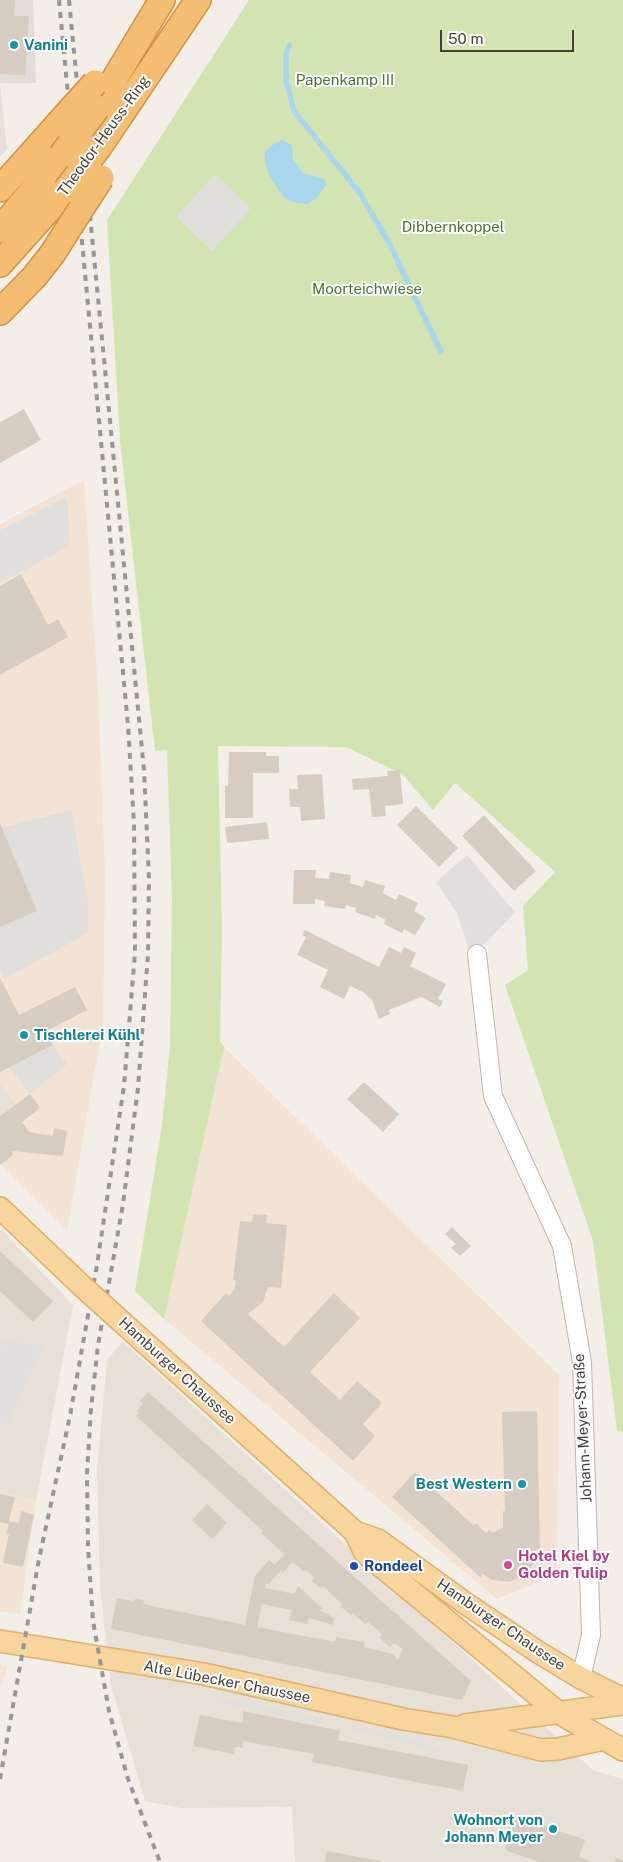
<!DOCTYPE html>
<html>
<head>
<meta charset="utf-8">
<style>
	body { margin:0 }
	#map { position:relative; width:623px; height:1862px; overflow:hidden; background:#f3eee8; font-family:"Public Sans",sans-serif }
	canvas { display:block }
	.scale { position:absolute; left:440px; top:30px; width:134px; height:22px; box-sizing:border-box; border:2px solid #463f37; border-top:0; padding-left:6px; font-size:15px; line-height:18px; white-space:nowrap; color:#463f37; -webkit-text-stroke:4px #fff; paint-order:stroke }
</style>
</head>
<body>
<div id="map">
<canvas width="623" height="1862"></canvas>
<div class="scale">50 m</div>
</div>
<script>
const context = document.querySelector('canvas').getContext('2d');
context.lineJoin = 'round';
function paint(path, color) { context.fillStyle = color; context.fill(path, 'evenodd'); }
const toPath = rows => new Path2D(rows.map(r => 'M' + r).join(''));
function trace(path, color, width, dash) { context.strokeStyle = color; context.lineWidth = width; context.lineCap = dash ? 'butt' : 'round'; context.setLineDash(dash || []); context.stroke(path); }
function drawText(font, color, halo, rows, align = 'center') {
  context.font = font + ' "Public Sans",sans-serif'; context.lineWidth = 4; context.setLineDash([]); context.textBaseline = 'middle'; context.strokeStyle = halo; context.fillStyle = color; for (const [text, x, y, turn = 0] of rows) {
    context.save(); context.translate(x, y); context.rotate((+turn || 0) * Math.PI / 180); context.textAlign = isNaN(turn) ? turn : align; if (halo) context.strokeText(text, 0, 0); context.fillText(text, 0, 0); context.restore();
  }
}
const residential = toPath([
	[0,83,7,149,0,157],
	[0,1083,15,1104,0,1116],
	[0,1228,73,1305,36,1501,0,1492],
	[122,1341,594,1771,623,1779,623,1862,295,1862,292,1807,181,1808,145,1801,111,1685,100,1586,97,1470,107,1361]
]);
const commercial = toPath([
	[84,480,98,690,105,874,103,1024,67,1230,0,1164,0,1116,15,1104,0,1083,0,524],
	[224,1047,559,1375,557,1574,497,1599,164,1319],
	[0,1492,36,1501,20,1614,0,1611],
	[0,1664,8,1665,0,1690]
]);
const industrial = toPath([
	[0,0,33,0,36,83,0,83]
]);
const green = toPath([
	[249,0,623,0,623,1432,617,1431,593,1241,505,985,528,970,523,906,555,872,455,783,433,810,402,774,346,747,218,746,222,931,220,1041,224,1047,164,1319,135,1291,162,1126,170,1046,172,898,167,750,155,751,120,440,107,220]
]);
const parking = toPath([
	[215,174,251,208,212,251,176,217],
	[67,497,70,546,0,583,0,530],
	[71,810,88,902,88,933,4,979,0,971,0,927,37,911,2,828],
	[467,855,515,912,487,942,470,953,457,913,436,882],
	[53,1045,67,1064,30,1094,9,1067],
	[2,1340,44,1346,8,1424,0,1422,0,1353],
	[219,1698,321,1718,320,1723,218,1703],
	[351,1724,395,1734,442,1750,440,1755,415,1745,349,1729]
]);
const water = toPath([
	[282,140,292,145,293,159,303,173,324,179,326,185,316,199,307,204,292,202,284,197,270,177,265,164,265,152,274,144]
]);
const stream = toPath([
	[289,45,286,55,286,80,294,111,359,192,388,241,441,352]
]);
const building = toPath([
	[0,0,15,0,14,16,29,16,25,75,0,74],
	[24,409,41,440,0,463,0,422],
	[21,574,48,625,58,619,68,637,0,675,0,586],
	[229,752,266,752,266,756,279,756,279,773,253,773,253,818,225,818,225,786,228,786],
	[400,770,403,804,385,806,386,816,372,817,369,789,353,790,352,779,388,776,387,771],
	[322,774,325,819,301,821,300,807,290,807,289,789,298,789,297,775],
	[416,806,458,848,439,867,397,825],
	[484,815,536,871,514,891,462,836],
	[267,822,269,839,227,843,225,827],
	[0,823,37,911,0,927],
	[294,870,316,870,315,878,329,879,330,872,351,875,350,883,363,887,365,880,385,886,383,893,396,900,399,894,418,903,414,911,426,918,415,935,404,929,402,933,384,924,386,920,376,915,375,919,355,912,356,908,346,905,345,909,324,906,325,901,315,899,315,904,293,904],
	[305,930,379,967,389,947,401,953,404,947,416,953,410,966,446,984,438,999,443,1001,440,1007,421,997,389,1010,390,1014,379,1019,372,1000,363,992,350,986,344,999,320,987,328,970,297,955,306,937,302,935],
	[0,978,19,1015,75,987,87,1010,46,1031,53,1045,0,1072],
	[364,1082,399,1114,383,1132,347,1099],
	[30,1094,40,1108,22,1122,29,1132,53,1136,54,1128,67,1131,63,1156,13,1151,12,1156,0,1165,0,1116],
	[253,1214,267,1215,266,1223,287,1225,281,1288,268,1287,263,1302,248,1314,284,1347,334,1293,360,1318,310,1372,340,1400,357,1381,382,1403,363,1424,375,1436,353,1461,201,1321,226,1293,229,1296,234,1290,236,1281,233,1280,240,1221,252,1222],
	[452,1227,471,1246,460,1256,451,1248,456,1244,445,1234],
	[0,1251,53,1301,33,1322,0,1291],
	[148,1392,471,1681,462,1700,111,1629,117,1598,134,1601,135,1599,144,1600,143,1604,245,1625,255,1576,269,1560,275,1565,284,1554,261,1533,263,1531,136,1416,139,1413,137,1411,143,1403,140,1401],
	[292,1562,304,1572,306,1570,314,1577,312,1581,320,1588,323,1586,342,1604,341,1607,351,1615,353,1613,365,1624,368,1622,382,1634,380,1638,390,1647,394,1643,403,1649,398,1660,393,1654,364,1647,365,1642,336,1637,335,1642,257,1627,262,1604,292,1610,289,1620,307,1624,309,1618,333,1625,334,1618,320,1610,322,1608,298,1586,294,1594,265,1588,266,1583,268,1585,281,1570,283,1573],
	[537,1411,540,1549,536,1549,535,1560,531,1568,524,1575,509,1582,492,1580,483,1574,480,1577,392,1497,415,1472,474,1526,476,1523,486,1533,490,1529,491,1533,503,1528,503,1511,505,1511,502,1412],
	[0,1494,15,1497,9,1521,19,1523,21,1511,34,1515,23,1567,3,1563,9,1534,6,1534,9,1524,0,1522],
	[207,1504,227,1523,212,1539,192,1520],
	[243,1711,340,1731,338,1740,468,1765,463,1791,312,1762,314,1754,243,1741,243,1748,235,1747,234,1754,193,1746,200,1715,243,1723],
	[517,1816,585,1840,579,1857,591,1862,539,1862,505,1850],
	[327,1851,381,1861,381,1862,324,1862],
	[616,1858,623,1861,623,1862,614,1862]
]);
const minor = toPath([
	[477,954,493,1096,562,1246,582,1362,591,1635,581,1678]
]);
const major = toPath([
	[0,1208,82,1286],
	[113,1314,355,1532,378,1540,465,1603,538,1652,581,1678,623,1699],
	[355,1532,365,1553,559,1713,623,1750],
	[0,1641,204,1674,403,1719,453,1727,541,1750,558,1749,604,1739],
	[465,1725,623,1704]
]);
const highway = toPath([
	[97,108,162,0],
	[99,147,198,0],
	[0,189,58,124],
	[0,230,61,156],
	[0,264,66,190],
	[0,312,35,276,53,253,70,226]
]);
const rail = toPath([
	[69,0,144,770,149,879,148,954,138,1088,123,1204,98,1345,91,1409,87,1473,88,1547,93,1621,109,1711,128,1779,160,1862],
	[0,1779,39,1559,70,1416,97,1265,124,1086,135,953,134,824,128,725,59,0]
]);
const majorBridge = toPath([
	[82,1286,113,1314]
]);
const highwayBridge = toPath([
	[58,124,95,83],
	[61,156,97,108],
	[66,190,99,147],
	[70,226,101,178]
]);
const markers = [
	[14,45,5,"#0f9aa8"],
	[24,1035,5,"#0f9aa8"],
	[522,1484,5,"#0f9aa8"],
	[508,1565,5,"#d1479c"],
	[354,1566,5,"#1a4fb4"],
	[553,1829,5,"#0f9aa8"]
];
const cultureNames = [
	["Vanini",24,45],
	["Tischlerei Kühl",34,1035],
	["Best Western",512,1484,"right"],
	["Wohnort von",543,1820,"right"],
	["Johann Meyer",543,1837,"right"]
];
const parkNames = [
	["Papenkamp III",345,80],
	["Dibbernkoppel",453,227],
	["Moorteichwiese",367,289]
];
const streetNames = [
	["Theodor-Heuss-Ring",104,136,-54],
	["Hamburger Chaussee",177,1371,42],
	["Johann-Meyer-Straße",583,1428,-93],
	["Hamburger Chaussee",501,1625,34],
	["Alte Lübecker Chaussee",227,1682,11]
];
const hotelNames = [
	["Hotel Kiel by",518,1556],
	["Golden Tulip",518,1573]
];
const transitNames = [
	["Rondeel",364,1566]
];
paint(residential, '#e6e0d6');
paint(commercial, '#f3e3d4');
paint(industrial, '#e2ddd9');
paint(green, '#d3e4b3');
paint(parking, '#e1dfdc');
paint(water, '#a8d6ec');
trace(stream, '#a8d6ec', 5.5);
paint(building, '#d7ccc1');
trace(minor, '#beb5ab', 20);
trace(major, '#dcb16c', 24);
trace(highway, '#d39141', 28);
trace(minor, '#fff', 18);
trace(major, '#f8d59c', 21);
trace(highway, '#f5bd71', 25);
trace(rail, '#969696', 4, [6, 6]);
trace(majorBridge, '#dcb16c', 24, []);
trace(highwayBridge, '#d39141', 28, []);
trace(majorBridge, '#f8d59c', 21);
trace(highwayBridge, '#f5bd71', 25);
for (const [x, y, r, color] of markers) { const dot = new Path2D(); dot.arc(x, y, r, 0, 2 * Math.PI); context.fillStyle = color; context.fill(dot); trace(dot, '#fff', 2); }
drawText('bold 15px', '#0d838f', '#fff', cultureNames, 'left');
drawText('15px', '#4f742e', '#fff', parkNames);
drawText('15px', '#463f37', '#fff', streetNames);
drawText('bold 15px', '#b23c85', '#fff', hotelNames, 'left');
drawText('bold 15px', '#164399', '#fff', transitNames, 'left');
</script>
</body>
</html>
